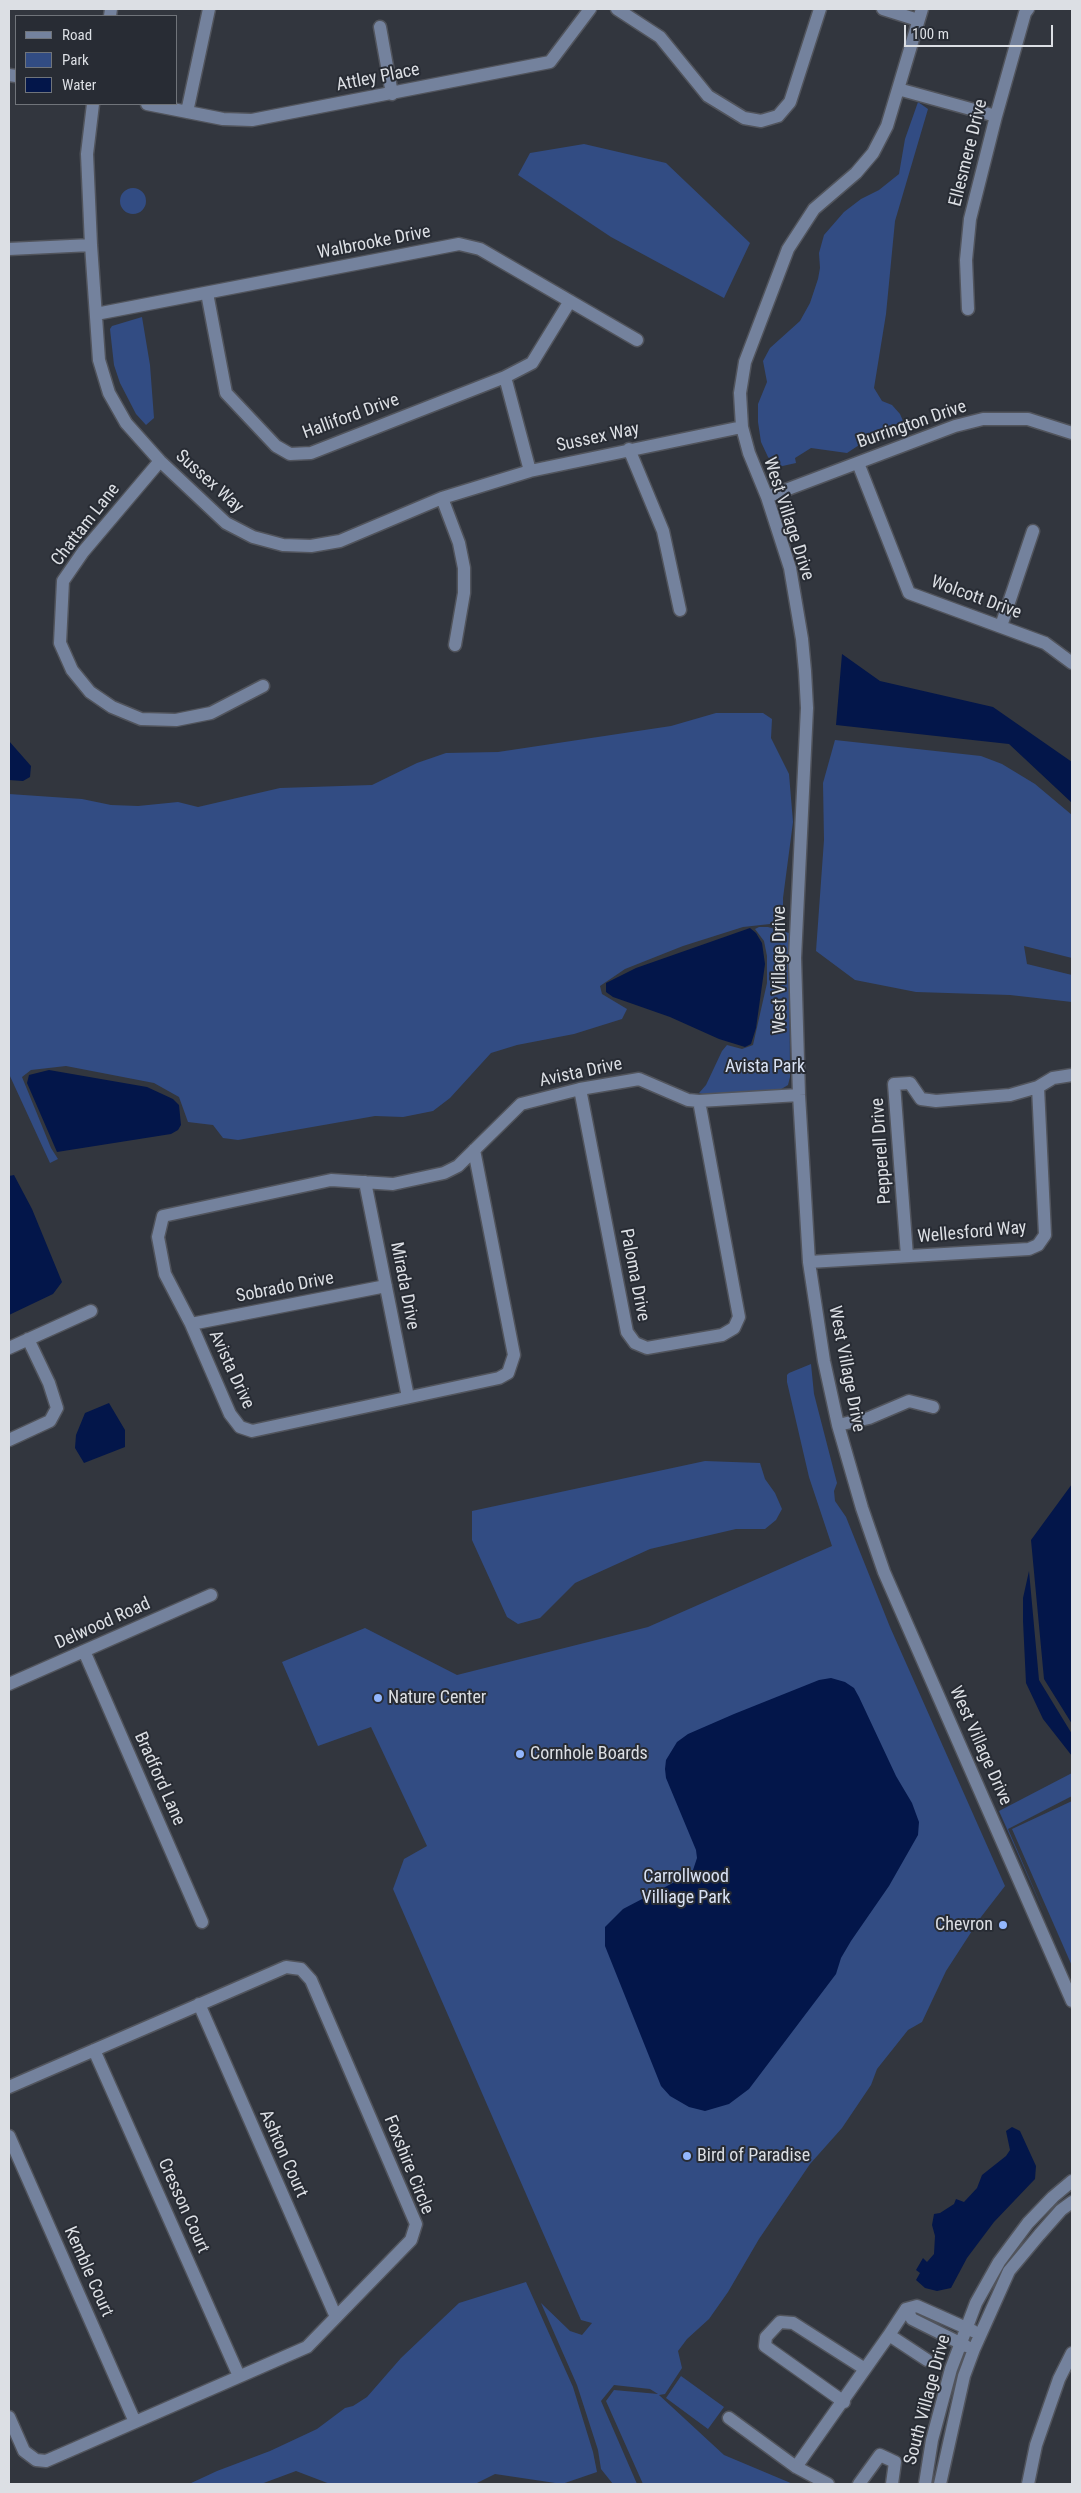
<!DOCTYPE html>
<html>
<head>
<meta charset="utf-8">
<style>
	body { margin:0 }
	#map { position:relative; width:1081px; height:2493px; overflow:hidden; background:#32363e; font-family:"Roboto Condensed",sans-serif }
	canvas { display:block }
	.frame { position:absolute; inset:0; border:10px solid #dcdfe4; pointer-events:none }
	.legend { position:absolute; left:15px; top:15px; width:162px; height:90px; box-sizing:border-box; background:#282c34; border:1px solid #70747a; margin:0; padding:6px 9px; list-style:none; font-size:15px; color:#dcdfe4 }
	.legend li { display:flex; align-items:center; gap:10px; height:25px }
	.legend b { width:25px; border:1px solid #70747a }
	.scale { position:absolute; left:904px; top:25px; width:149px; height:22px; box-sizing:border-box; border:2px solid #dcdfe4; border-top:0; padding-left:6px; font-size:15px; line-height:18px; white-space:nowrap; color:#dcdfe4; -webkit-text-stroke:4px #282c34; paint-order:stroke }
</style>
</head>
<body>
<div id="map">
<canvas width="1081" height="2493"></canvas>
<div class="frame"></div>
<ul class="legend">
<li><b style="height:6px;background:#74829d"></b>Road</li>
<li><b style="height:14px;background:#324c83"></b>Park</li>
<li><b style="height:14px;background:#03164a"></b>Water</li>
</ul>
<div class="scale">100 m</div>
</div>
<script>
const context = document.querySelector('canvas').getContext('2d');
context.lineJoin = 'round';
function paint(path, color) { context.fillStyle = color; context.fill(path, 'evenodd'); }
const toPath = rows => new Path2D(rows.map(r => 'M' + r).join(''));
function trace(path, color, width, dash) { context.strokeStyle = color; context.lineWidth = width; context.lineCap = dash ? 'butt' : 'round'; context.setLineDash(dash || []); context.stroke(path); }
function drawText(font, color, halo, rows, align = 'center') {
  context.font = font + ' "Roboto Condensed",sans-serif'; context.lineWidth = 4; context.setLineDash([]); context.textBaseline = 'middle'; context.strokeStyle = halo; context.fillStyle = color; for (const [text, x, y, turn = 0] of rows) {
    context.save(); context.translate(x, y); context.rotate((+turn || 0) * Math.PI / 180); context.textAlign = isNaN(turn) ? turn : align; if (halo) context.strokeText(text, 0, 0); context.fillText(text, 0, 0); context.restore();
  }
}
const green = toPath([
	[918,102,928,109,895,221,886,314,874,388,882,401,892,405,900,414,903,421,879,432,847,453,811,448,795,458,796,463,778,467,768,457,761,442,758,422,758,404,767,382,763,361,770,348,800,321,810,303,818,279,820,268,819,253,824,235,844,212,861,199,879,190,899,174,905,139],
	[584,144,666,163,750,243,724,298,611,237,518,175,530,153],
	'120 201a13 13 0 1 1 26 0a13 13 0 1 1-26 0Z',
	[142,317,150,365,154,418,146,425,136,414,120,383,114,365,110,329,112,326],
	[716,713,763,713,772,719,771,738,789,774,793,822,783,898,783,931,770,924,743,927,683,946,625,969,600,986,602,994,627,1009,622,1019,574,1034,517,1045,491,1053,450,1098,433,1111,403,1117,375,1116,238,1140,223,1138,213,1125,188,1122,179,1097,154,1083,66,1066,31,1070,22,1077,51,1148,58,1159,50,1163,9,1074,9,794,82,799,111,805,138,806,178,802,198,807,280,788,372,785,417,763,446,753,498,752,671,726],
	[835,740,981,756,1002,764,1035,784,1072,815,1072,958,1024,946,1027,964,1072,975,1072,1002,1010,995,916,992,855,980,816,951,824,840,823,783],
	[759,927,768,927,789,933,790,1077,788,1085,778,1091,709,1096,699,1093,706,1085,722,1051,727,1045,742,1049,753,1045,767,983,767,956,764,941,755,929],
	[811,1364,814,1394,837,1483,834,1491,835,1501,846,1517,890,1627,1005,1886,981,1917,946,1971,922,2022,908,2030,877,2069,871,2085,842,2128,810,2164,759,2239,728,2292,709,2319,687,2339,678,2351,682,2368,665,2394,659,2395,724,2455,793,2484,643,2484,606,2401,614,2390,658,2394,650,2389,614,2385,601,2401,637,2484,613,2484,601,2469,598,2450,577,2385,541,2303,570,2331,582,2335,592,2323,581,2320,393,1889,404,1859,427,1846,371,1727,318,1746,282,1662,365,1628,457,1675,648,1627,832,1546,809,1477,787,1382,787,1375,789,1373],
	[705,1461,760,1463,765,1479,775,1493,782,1509,776,1520,765,1529,736,1529,650,1549,575,1583,540,1618,518,1624,507,1617,472,1540,472,1511],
	[1072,1773,1072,1796,1008,1829,1047,1919,999,1811],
	[1072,1801,1072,1966,1012,1829],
	[526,2282,573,2387,593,2452,597,2472,562,2484,495,2474,475,2484,330,2484,296,2471,261,2484,189,2484,217,2471,270,2451,317,2429,345,2408,353,2406,367,2397,401,2358,459,2303],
	[681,2376,724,2407,708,2429,666,2398]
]);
const water = toPath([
	[842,654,880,681,993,707,1072,762,1072,803,1009,744,836,725],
	[9,741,31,766,30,777,23,781,9,780],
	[750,928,756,933,762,943,765,964,756,1028,751,1044,745,1047,719,1039,670,1017,613,997,606,992,606,983,636,968],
	[49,1070,147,1087,173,1099,179,1105,181,1125,178,1130,171,1134,57,1152,27,1083,29,1075],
	[14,1175,32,1209,62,1282,53,1294,9,1315,9,1176],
	[109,1403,125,1430,125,1447,84,1463,75,1448,76,1435,85,1413],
	[1072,1484,1072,1724,1044,1679,1031,1540],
	[1029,1571,1039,1680,1072,1734,1072,1756,1043,1719,1026,1683,1023,1621,1023,1598],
	[831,1678,845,1682,854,1688,859,1697,896,1776,912,1803,919,1822,918,1835,889,1886,851,1941,841,1958,836,1974,749,2089,729,2104,705,2111,689,2107,670,2096,661,2086,605,1946,605,1927,623,1909,688,1875,693,1870,697,1858,696,1850,666,1778,665,1769,666,1760,677,1742,688,1734,734,1714,819,1680],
	[1012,2127,1020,2131,1036,2166,1035,2179,994,2222,967,2258,951,2288,937,2291,925,2288,916,2280,920,2273,916,2270,923,2258,927,2262,934,2254,935,2236,932,2225,934,2214,940,2213,954,2204,956,2199,964,2202,977,2188,982,2175,1006,2156,1010,2150,1006,2131]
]);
const minor = toPath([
	[617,9,660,37,708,96,744,118,761,121,778,116,790,102,820,9],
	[883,9,918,20],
	[922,9,887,126,873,153,856,173,814,209,788,249,745,362,740,393,742,427,749,453,767,497,790,568,802,639,805,671,807,708,795,958,799,1095,809,1262,824,1361,838,1425,862,1508,884,1572,1072,2001],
	[110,16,111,9],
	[380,27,392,94],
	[9,75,16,76],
	[898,89,996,116],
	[93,104,87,154,91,245,99,360,109,393,126,423,160,461,226,523,253,537,283,545,311,546,340,541,442,498,530,471,742,427],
	[147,104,223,119,252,120,550,62,590,9],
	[187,112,209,9],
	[9,249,91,245],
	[207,293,226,393,276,446,290,454,311,453,505,377,532,363,570,301],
	[968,309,966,260,970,219,996,116,1025,13,1028,9],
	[96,314,459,244,480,249,637,340],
	[505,377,530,471],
	[629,449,663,531,680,610],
	[160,461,83,552,63,581,60,643,72,670,90,692,112,707,141,719,176,720,211,713,263,686],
	[858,463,909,593,1045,643,1072,663],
	[767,497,955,426,983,419,1028,419,1072,433],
	[442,498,459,543,464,568,464,593,455,645],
	[1001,626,1033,531],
	[580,1089,627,1332,635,1343,647,1348,722,1335,734,1328,739,1317,699,1101],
	[474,1150,514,1355,508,1373,499,1378,252,1431,240,1427,230,1414,191,1324,165,1274,158,1237,163,1216,331,1180,393,1184,444,1173,458,1166,521,1104,580,1089,639,1079,688,1100,699,1101,799,1095],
	[365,1182,408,1397],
	[907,1256,894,1084,910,1083,921,1099,936,1101,1010,1095,1038,1087,1053,1078,1072,1075],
	[809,1262,1029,1249,1038,1245,1045,1235,1038,1087],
	[191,1324,386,1286],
	[9,1348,91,1311],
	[838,1425,869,1418,909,1401,933,1407],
	[9,1440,50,1421,57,1408,49,1383,28,1339],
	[84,1651,202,1922],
	[9,1684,211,1595],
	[199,2004,336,2317],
	[94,2050,239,2376],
	[9,2087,286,1967,301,1969,311,1980,416,2224,411,2240,307,2347,46,2461,36,2460,24,2451,9,2417],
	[9,2136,135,2422],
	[906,2309,917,2306,973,2331],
	[906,2309,912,2319,966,2346],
	[889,2335,906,2309],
	[844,2402,765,2346,766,2337,780,2322,793,2323,865,2369],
	[729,2418,796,2467,828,2484],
	[796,2467,889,2335,927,2360],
	[859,2484,880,2455,895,2462,892,2484],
	[925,2484,932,2440,951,2369,976,2303,999,2262,1028,2223,1053,2197,1072,2181],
	[940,2484,964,2376,974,2349,1009,2271,1039,2235,1061,2210,1072,2202],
	[1028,2484,1036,2445,1059,2379,1072,2353]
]);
const markers = [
	[378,1698,5,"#93b7fd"],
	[520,1754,5,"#93b7fd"],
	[1003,1925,5,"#93b7fd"],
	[687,2156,5,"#93b7fd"]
];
const streetNames = [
	["Attley Place",378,78,-11],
	["Ellesmere Drive",969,153,-76],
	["Walbrooke Drive",374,243,-11],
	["Halliford Drive",351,417,-20],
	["Burrington Drive",912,425,-19],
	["Sussex Way",598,438,-12],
	["Sussex Way",209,482,42],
	["West Village Drive",788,519,72],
	["Chattam Lane",86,525,-52],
	["Wolcott Drive",976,598,20],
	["West Village Drive",780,970,-90],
	["Avista Drive",581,1073,-12],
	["Pepperell Drive",882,1151,-94],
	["Wellesford Way",972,1233,-5],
	["Paloma Drive",634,1275,79],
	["Mirada Drive",404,1286,79],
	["Sobrado Drive",285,1288,-11],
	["West Village Drive",846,1369,79],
	["Avista Drive",231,1370,65],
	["Delwood Road",103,1624,-24],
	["West Village Drive",980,1746,66],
	["Bradford Lane",159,1779,66],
	["Ashton Court",283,2154,66],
	["Foxshire Circle",408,2165,68],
	["Cresson Court",183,2206,66],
	["Kemble Court",88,2272,66],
	["South Village Drive",928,2400,-75]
];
const parkNames = [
	["Avista Park",765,1067],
	["Carrollwood",686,1877],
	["Villiage Park",686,1898]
];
const poiNames = [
	["Nature Center",388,1698],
	["Cornhole Boards",530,1754],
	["Chevron",993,1925,"right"],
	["Bird of Paradise",697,2156]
];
paint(green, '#324c83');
paint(water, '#03164a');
trace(minor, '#51545c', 15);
trace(minor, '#74829d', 12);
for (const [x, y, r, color] of markers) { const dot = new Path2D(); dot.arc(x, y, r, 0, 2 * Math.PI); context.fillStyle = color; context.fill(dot); trace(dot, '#282c34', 2); }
drawText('18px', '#dcdfe4', '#282c34', streetNames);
drawText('18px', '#d9e2f4', '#282c34', parkNames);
drawText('18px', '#dcdfe4', '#282c34', poiNames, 'left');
</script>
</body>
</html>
